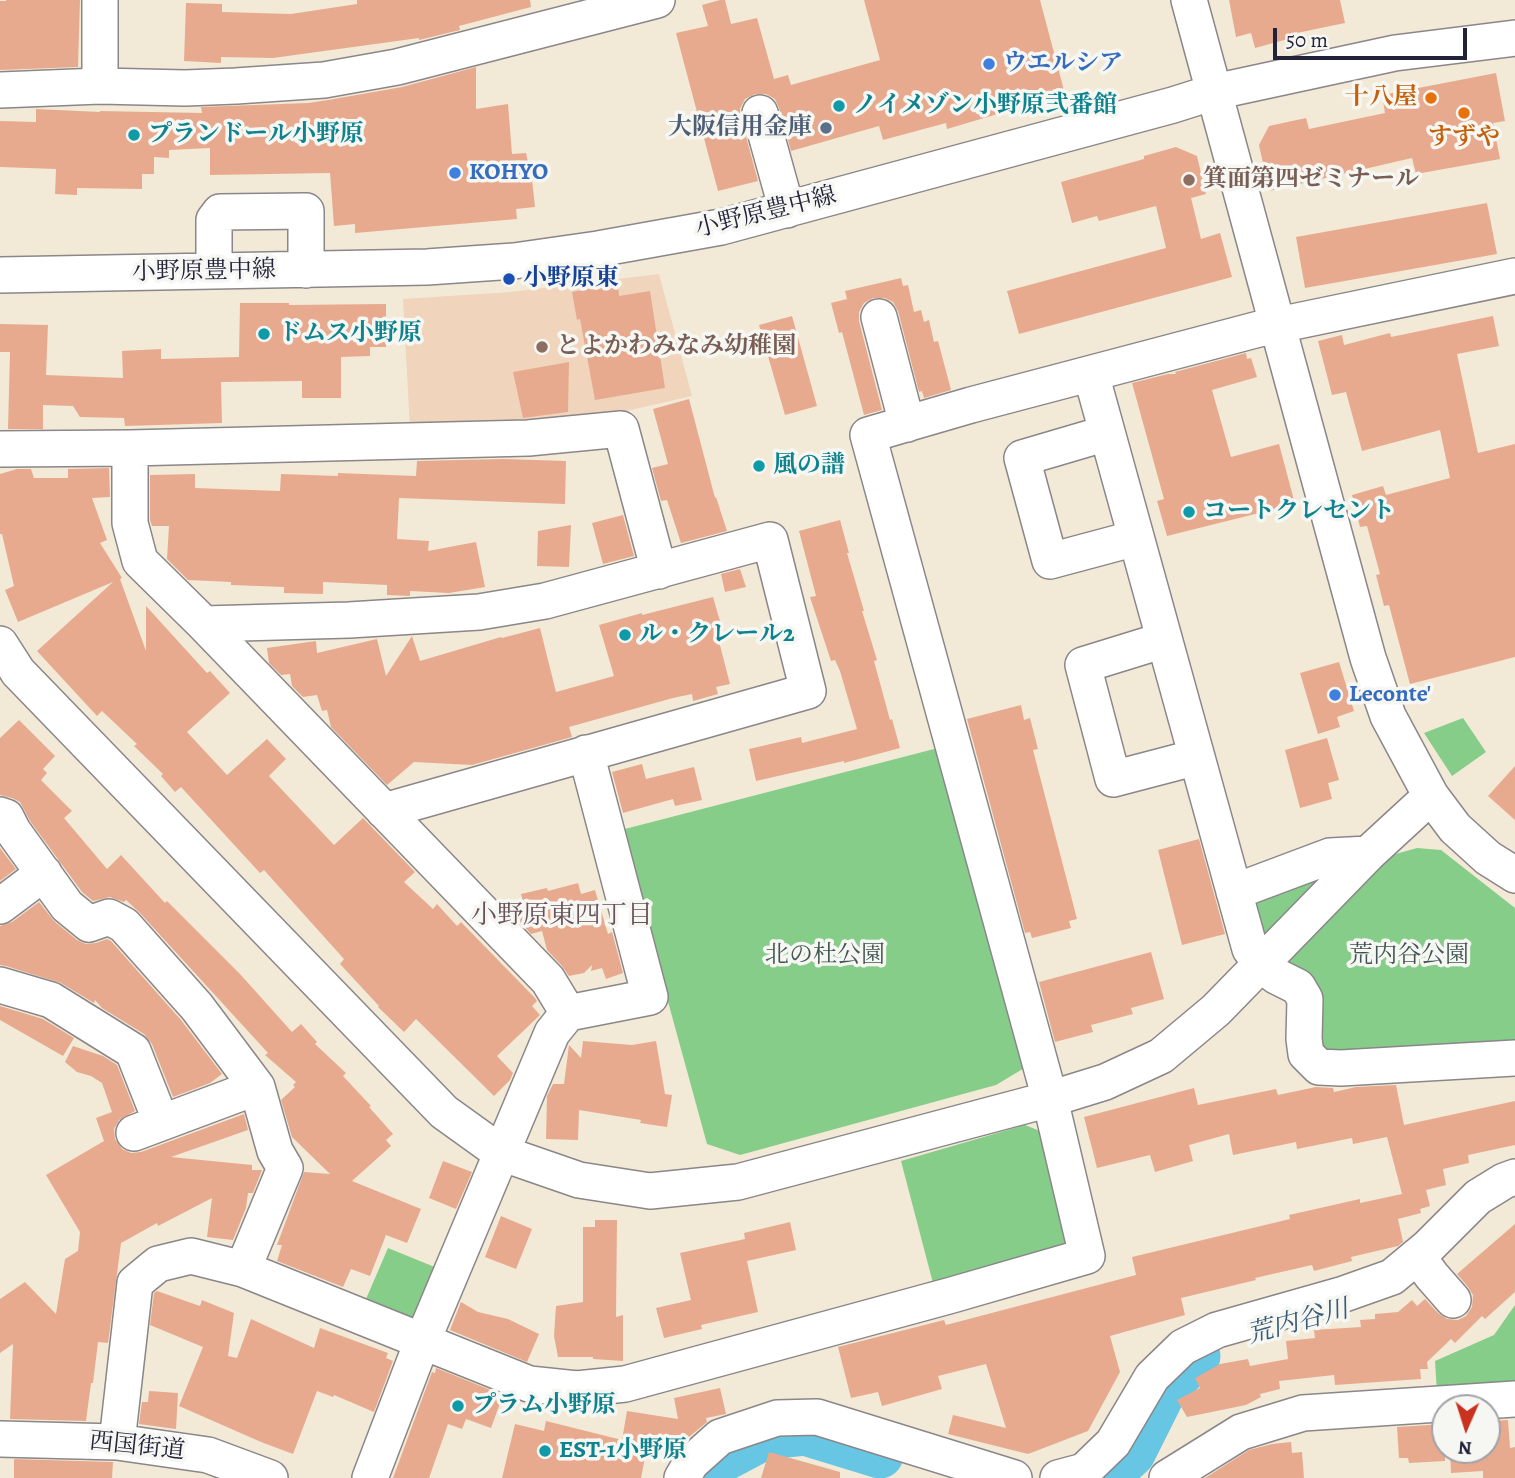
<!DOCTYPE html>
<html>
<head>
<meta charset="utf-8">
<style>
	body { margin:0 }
	#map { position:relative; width:1515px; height:1478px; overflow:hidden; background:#f2ead7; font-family:Alegreya,serif }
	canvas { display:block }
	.north { position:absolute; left:1431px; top:1394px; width:70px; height:70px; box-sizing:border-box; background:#f6f6f2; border:2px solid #a1a1a9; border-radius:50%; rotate:183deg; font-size:19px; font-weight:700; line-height:28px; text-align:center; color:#22223b }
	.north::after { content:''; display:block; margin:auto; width:24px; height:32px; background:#c8321e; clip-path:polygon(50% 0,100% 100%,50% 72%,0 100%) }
	.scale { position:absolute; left:1273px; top:28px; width:194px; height:32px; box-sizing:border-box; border:4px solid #22223b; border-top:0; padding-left:9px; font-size:21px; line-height:24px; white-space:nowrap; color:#22223b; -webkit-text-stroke:5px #f6f6f2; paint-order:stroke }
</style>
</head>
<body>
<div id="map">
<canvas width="1515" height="1478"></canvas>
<div class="north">N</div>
<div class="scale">50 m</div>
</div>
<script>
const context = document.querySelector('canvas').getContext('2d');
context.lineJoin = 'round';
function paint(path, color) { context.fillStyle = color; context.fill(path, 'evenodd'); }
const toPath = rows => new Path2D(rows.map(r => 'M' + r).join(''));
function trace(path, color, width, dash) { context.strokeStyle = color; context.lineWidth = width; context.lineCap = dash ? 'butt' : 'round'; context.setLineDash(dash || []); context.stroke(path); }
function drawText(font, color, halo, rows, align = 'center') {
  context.font = font + ' Alegreya,"Noto Serif JP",serif'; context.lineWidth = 7; context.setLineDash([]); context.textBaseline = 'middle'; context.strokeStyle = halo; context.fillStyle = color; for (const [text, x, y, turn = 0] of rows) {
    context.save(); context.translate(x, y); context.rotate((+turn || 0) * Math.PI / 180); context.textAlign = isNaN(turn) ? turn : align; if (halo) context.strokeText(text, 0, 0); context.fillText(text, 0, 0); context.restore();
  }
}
const built = toPath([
	[659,274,692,396,631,410,541,423,410,429,403,299,510,292]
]);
const green = toPath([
	[1463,718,1486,752,1452,776,1424,733],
	[938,748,1026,1067,996,1085,740,1155,707,1144,621,830],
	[1417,848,1441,850,1515,908,1515,1051,1325,1060,1257,933,1252,908,1260,895,1318,876],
	[1025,1125,1045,1133,1072,1240,1063,1253,934,1287,901,1161],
	[388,1248,442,1270,422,1317,402,1322,363,1306],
	[1515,1305,1515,1386,1437,1392,1435,1361,1494,1335]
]);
const river = toPath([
	[706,1478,720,1460,765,1436,805,1432,880,1455],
	[1105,1478,1132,1453,1164,1389,1197,1356]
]);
const building = toPath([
	[6,0,80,0,78,67,0,70,0,1,6,1],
	[357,0,530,0,531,7,459,26,460,30,419,40,419,38,273,58,221,57,221,63,184,61,186,3,222,4,222,12,291,14,357,4],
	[720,0,725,0,731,24,757,18,774,79,788,75,791,85,880,60,864,0,1040,0,1065,94,947,129,946,123,883,140,879,126,791,151,779,108,775,99,766,94,755,94,745,99,740,109,741,118,758,181,718,191,676,33,708,26,702,5],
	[1229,0,1340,0,1345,23,1287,35,1288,39,1255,48,1251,33,1236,37],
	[476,67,476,109,508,104,512,154,526,153,532,180,535,207,516,209,517,219,355,233,355,224,334,226,330,173,210,175,210,148,169,150,169,158,154,157,154,174,142,174,142,189,77,188,77,195,55,194,56,169,0,167,0,121,36,122,36,109,100,112,100,111,202,113,201,107,308,103,328,100,402,87],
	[1496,73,1505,121,1493,123,1500,159,1416,174,1412,158,1269,191,1259,145,1269,126,1306,118,1309,129,1385,113,1382,95],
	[1176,147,1197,156,1206,194,1191,198,1201,239,1220,233,1232,277,1019,334,1007,291,1166,248,1156,206,1099,221,1097,216,1072,223,1061,182,1144,159,1144,156],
	[1487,203,1497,254,1305,288,1296,237],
	[901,278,903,286,908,285,914,312,921,310,924,322,929,320,934,342,938,341,951,390,924,398,922,391,919,392,898,311,893,302,885,298,873,298,864,303,859,312,859,321,882,410,864,415,842,332,839,333,831,303,847,299,845,291],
	[618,283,619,296,650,291,665,388,595,400,580,319,577,320,572,292],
	[240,303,289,303,289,305,386,304,386,347,370,347,370,356,341,357,341,398,302,398,302,381,221,382,222,423,125,426,124,418,80,417,73,406,43,405,43,429,8,429,10,352,0,352,0,324,48,325,46,375,123,378,122,351,161,349,161,359,239,357],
	[792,316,817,406,785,415,759,325],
	[1493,316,1499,346,1457,354,1478,453,1515,444,1515,657,1410,684,1389,605,1384,606,1376,575,1380,574,1367,526,1360,527,1352,495,1383,486,1386,495,1450,478,1440,430,1362,451,1346,392,1332,395,1318,341,1342,335,1344,345,1390,333,1391,337],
	[1246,353,1247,359,1251,358,1257,377,1212,390,1231,457,1279,444,1295,504,1167,536,1157,501,1164,499,1132,383,1168,374,1176,374,1175,372],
	[569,362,568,412,523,418,513,372],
	[689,399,715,498,716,497,727,531,681,543,667,500,661,501,652,468,668,464,653,409],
	[504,459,566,461,565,504,399,498,397,539,429,541,428,551,476,542,485,587,449,593,410,591,410,596,387,595,387,585,323,582,323,594,284,593,284,587,231,585,231,582,188,580,167,559,169,526,152,526,150,520,150,475,195,474,195,488,280,491,281,474,338,476,338,473,416,476,417,461],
	[109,468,110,497,92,498,107,540,100,543,122,578,120,579,146,651,146,606,207,673,210,671,230,693,187,732,227,775,267,739,286,759,269,776,334,845,363,818,415,872,404,882,433,909,437,904,457,926,461,922,535,998,537,1001,532,1006,540,1015,497,1056,513,1073,510,1080,494,1096,416,1019,404,1032,378,1007,379,1006,340,964,344,959,264,870,260,873,181,787,175,792,161,776,163,774,134,746,137,744,102,711,97,716,37,651,113,582,18,622,5,590,14,586,2,534,0,534,0,474,17,469,31,469,34,478,68,478,68,469],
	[623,515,634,556,603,564,592,523],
	[840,520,849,553,847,553,864,611,862,611,877,660,874,661,890,720,892,719,900,748,844,763,844,761,756,781,749,749,801,737,802,743,857,729,840,671,835,660,831,661,810,597,816,596,799,531],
	[571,525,569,567,537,566,538,531],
	[740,569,746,587,725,592,721,574],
	[713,597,722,628,716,630,730,684,716,687,718,694,693,701,692,694,673,698,569,727,572,737,472,765,414,762,387,785,331,727,327,710,322,711,317,695,303,697,292,686,290,674,281,675,269,663,267,648,316,641,317,653,377,639,386,676,412,636,420,661,501,637,502,638,540,628,556,692,614,676,599,625,642,613,642,615],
	[1339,662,1354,711,1337,717,1340,727,1318,734,1300,673],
	[1021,705,1024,720,1030,718,1038,749,1033,750,1077,919,1069,921,1071,928,1032,938,1030,932,1025,933,967,719],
	[19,720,55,756,43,769,47,773,41,780,72,811,64,818,107,869,121,855,165,903,167,901,240,974,292,1032,301,1024,317,1042,315,1044,346,1073,343,1076,371,1106,369,1107,393,1134,386,1140,391,1146,352,1181,421,1209,407,1243,386,1235,370,1276,351,1269,343,1287,277,1261,282,1245,277,1245,304,1172,330,1174,292,1137,281,1100,295,1087,293,1085,296,1082,265,1055,268,1053,139,912,126,900,124,902,110,897,93,901,82,892,30,821,20,802,12,798,0,795,0,738],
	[1327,738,1339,780,1328,783,1332,799,1300,808,1285,750],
	[642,764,646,779,694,767,702,800,675,806,673,799,623,813,612,772],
	[1515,766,1515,820,1488,796],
	[1199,839,1225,934,1182,945,1158,850],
	[0,848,16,869,0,881],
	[578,883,581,894,595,890,608,934,612,932,623,973,606,979,602,968,591,971,592,965,584,973,569,976,562,966,547,950,542,931,531,934,519,921,517,911,525,909,521,894,547,888,548,891],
	[39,902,54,921,77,940,86,944,96,943,107,939,111,941,181,1020,222,1074,210,1083,173,1097,152,1044,144,1034,102,1008,95,1000,94,1003,61,983,6,966,0,965,0,926,12,922],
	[1151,952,1164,999,1131,1008,1133,1014,1091,1025,1093,1032,1055,1042,1039,982],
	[0,1006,43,1019,74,1038,63,1056,0,1020],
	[583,1041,632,1045,656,1041,665,1094,672,1095,667,1127,640,1123,641,1120,579,1110,578,1140,546,1139,547,1096,553,1084,564,1084,569,1045,581,1058],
	[73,1046,103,1056,117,1065,135,1111,119,1120,114,1129,115,1139,122,1149,131,1153,141,1152,244,1114,248,1130,171,1157,252,1165,252,1170,262,1170,253,1193,248,1193,246,1208,233,1240,207,1237,212,1198,158,1226,157,1223,121,1243,108,1343,98,1342,93,1383,91,1383,86,1421,10,1419,13,1344,0,1353,0,1299,25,1282,56,1314,65,1259,78,1251,80,1232,46,1175,104,1141,96,1118,112,1112,102,1083,91,1076,77,1072,65,1062],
	[1396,1085,1404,1125,1515,1101,1515,1145,1468,1155,1469,1163,1443,1169,1446,1185,1426,1190,1430,1206,1420,1209,1421,1213,1398,1219,1403,1242,1398,1246,1351,1257,1352,1261,1314,1271,1312,1265,1255,1278,1256,1280,1181,1298,1185,1315,1110,1336,1120,1372,1088,1431,1028,1454,948,1434,953,1415,1006,1428,986,1364,938,1376,942,1389,882,1406,878,1392,851,1398,838,1347,944,1320,946,1325,1136,1275,1132,1257,1290,1219,1289,1215,1360,1199,1360,1203,1402,1194,1387,1137,1353,1144,1352,1138,1297,1149,1296,1142,1233,1155,1229,1134,1189,1145,1193,1161,1155,1172,1150,1155,1097,1168,1084,1117,1194,1088,1198,1105,1276,1089,1278,1095,1316,1087,1333,1088,1334,1092,1356,1087],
	[443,1161,472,1172,456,1209,429,1198],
	[501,1216,532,1229,516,1269,485,1257],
	[595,1220,617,1220,616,1317,623,1315,623,1361,593,1359,593,1357,558,1357,554,1336,556,1306,583,1302,583,1227,595,1227],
	[790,1222,796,1250,747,1261,758,1312,701,1325,702,1329,664,1338,656,1308,691,1300,680,1253,745,1239,744,1233],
	[1515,1224,1515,1292,1485,1319,1482,1316,1455,1343,1451,1339,1427,1362,1428,1369,1420,1369,1421,1379,1335,1385,1334,1375,1279,1381,1280,1389,1260,1394,1261,1397,1246,1405,1187,1417,1177,1400,1200,1388,1195,1378,1220,1364,1248,1359,1250,1366,1288,1359,1286,1341,1315,1338,1314,1330,1361,1327,1360,1320,1375,1319,1375,1314,1398,1312,1412,1300,1417,1306,1425,1299,1438,1313,1447,1319,1458,1320,1466,1316,1472,1307,1473,1295,1468,1287,1457,1274],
	[157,1291,200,1306,202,1300,234,1313,228,1356,237,1358,251,1319,314,1348,320,1328,388,1353,386,1358,393,1361,374,1412,334,1395,333,1397,317,1391,293,1454,261,1442,179,1406,203,1347,150,1325,154,1293],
	[461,1302,478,1312,508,1319,539,1334,527,1362,450,1330],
	[436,1368,503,1395,491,1428,466,1419,462,1429,448,1424,429,1478,393,1478,432,1372,435,1373],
	[720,1388,726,1414,706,1418,707,1422,689,1437,664,1443,663,1450,647,1447,641,1478,502,1478,515,1424,544,1431,546,1421,622,1440,627,1411,678,1419,674,1398],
	[149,1391,178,1393,176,1429,139,1424,142,1402,148,1402],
	[1508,1420,1510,1448,1515,1447,1515,1478,1483,1478,1483,1471,1451,1473,1450,1450,1487,1450,1487,1421],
	[1445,1424,1445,1461,1409,1463,1408,1458,1399,1458,1397,1427],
	[1291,1442,1292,1453,1302,1452,1304,1478,1205,1478,1249,1450,1272,1444],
	[769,1452,840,1472,840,1478,761,1478],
	[14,1459,113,1462,112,1478,14,1478]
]);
const minor = toPath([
	[1189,0,1368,658,1388,716,1431,796,1455,828,1488,858,1515,875],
	[100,86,100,0],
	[0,90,100,86,185,88,236,86,324,80,397,67,657,0],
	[760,113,787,210],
	[214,271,214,220,220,212,306,211,306,270],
	[0,275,427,267,514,261,598,249,721,227,1173,105,1214,92,1395,53,1515,38],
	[879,317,907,424],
	[1091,374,1250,949,1261,964,1276,976,1298,987,1305,999,1304,1039,1306,1054,1319,1067,1341,1068,1515,1058],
	[1107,433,1022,458,1050,561,1136,538],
	[130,448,130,523,140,561,204,624,548,980,568,1013,552,1033,422,1342,370,1478],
	[0,449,130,448,528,438,621,429,659,571],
	[204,624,349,620,479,612,545,601,770,540,808,691,384,811],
	[1164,640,1083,665,1113,779,1197,757],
	[0,644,18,672,444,1112,501,1153,579,1180,650,1191,738,1182,1050,1099,1105,1082,1161,1056,1216,1010,1368,854,1431,796],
	[0,815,6,817,13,831,67,906,89,924,109,917,124,925,197,1007,257,1087,275,1151,285,1168,243,1269],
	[1234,892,1330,856,1368,854],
	[0,906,44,873],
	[0,985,51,1000,133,1051,161,1122],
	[568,1013,650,997,586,753],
	[134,1133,257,1087],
	[1417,1256,1432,1276,1453,1300],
	[0,1439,117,1442,208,1455,270,1478],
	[117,1442,135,1283,158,1264,191,1256,243,1269,529,1384,577,1389,625,1384,952,1295,1087,1256,1050,1099,868,435,971,405,1259,329,1515,276],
	[682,1478,691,1463,720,1437,777,1418,817,1417,1014,1478],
	[1058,1478,1084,1471,1113,1443,1152,1377,1183,1347,1217,1330,1344,1294,1392,1277,1427,1248,1478,1197,1504,1181,1515,1177],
	[1167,1478,1241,1432,1303,1413,1515,1399]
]);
const markers = [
	[989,64,7,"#3f7fe0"],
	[1431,98,7,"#e8710a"],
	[839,106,7,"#0f9aa8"],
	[1464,113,7,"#e8710a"],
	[826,128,7,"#5c6f8a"],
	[134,135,7,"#0f9aa8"],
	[455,173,7,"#3f7fe0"],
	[1189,180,7,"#8d6e63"],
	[509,279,7,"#1a4fb4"],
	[264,334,7,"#0f9aa8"],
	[542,347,7,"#8d6e63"],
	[759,466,7,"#0f9aa8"],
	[1189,512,7,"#0f9aa8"],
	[625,635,7,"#0f9aa8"],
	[1335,695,7,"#3f7fe0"],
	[458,1406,7,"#0f9aa8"],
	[545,1451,7,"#0f9aa8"]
];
const shopNames = [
	["ウエルシア",1003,64],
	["KOHYO",469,173],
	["Leconte'",1349,695]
];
const foodNames = [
	["十八屋",1417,98],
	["すずや",1464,138,"center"]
];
const cultureNames = [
	["ノイメゾン小野原弐番館",853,106],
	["プランドール小野原",148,135],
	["ドムス小野原",278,334],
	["風の譜",773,466],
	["コートクレセント",1203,512],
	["ル・クレール2",639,635],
	["プラム小野原",472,1406],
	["EST-1小野原",559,1451]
];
const serviceNames = [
	["大阪信用金庫",812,128]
];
const educationNames = [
	["箕面第四ゼミナール",1203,180],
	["とよかわみなみ幼稚園",556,347]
];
const streetNames = [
	["小野原豊中線",766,213,-14],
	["小野原豊中線",204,272,-1],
	["西国街道",137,1447,6]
];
const transitNames = [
	["小野原東",523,279]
];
const parkNames = [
	["北の杜公園",825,956],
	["荒内谷公園",1409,956]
];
const neighbourhoodNames = [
	["小野原東四丁目",562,917]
];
const waterNames = [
	["荒内谷川",1298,1323,-15]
];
paint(built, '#f0d5bc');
paint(green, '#85cd89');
trace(river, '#66c6e4', 47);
paint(building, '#e7aa8f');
trace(minor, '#8a8689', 38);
trace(minor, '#fff', 35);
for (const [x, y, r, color] of markers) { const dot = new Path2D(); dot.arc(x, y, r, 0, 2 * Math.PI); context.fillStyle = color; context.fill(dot); trace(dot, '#f6f6f2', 2.5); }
drawText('bold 24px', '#366cbe', '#f6f6f2', shopNames, 'left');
drawText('bold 24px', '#c56008', '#f6f6f2', foodNames, 'right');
drawText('bold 24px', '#0d838f', '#f6f6f2', cultureNames, 'left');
drawText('bold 24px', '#4e5e75', '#f6f6f2', serviceNames, 'right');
drawText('bold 24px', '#785e54', '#f6f6f2', educationNames, 'left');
drawText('24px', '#22223b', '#f6f6f2', streetNames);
drawText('bold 24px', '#164399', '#f6f6f2', transitNames, 'left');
drawText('24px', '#405552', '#f6f6f2', parkNames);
drawText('26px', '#675258', '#f6f6f2', neighbourhoodNames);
drawText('italic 26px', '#3a5b76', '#f6f6f2', waterNames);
</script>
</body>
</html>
